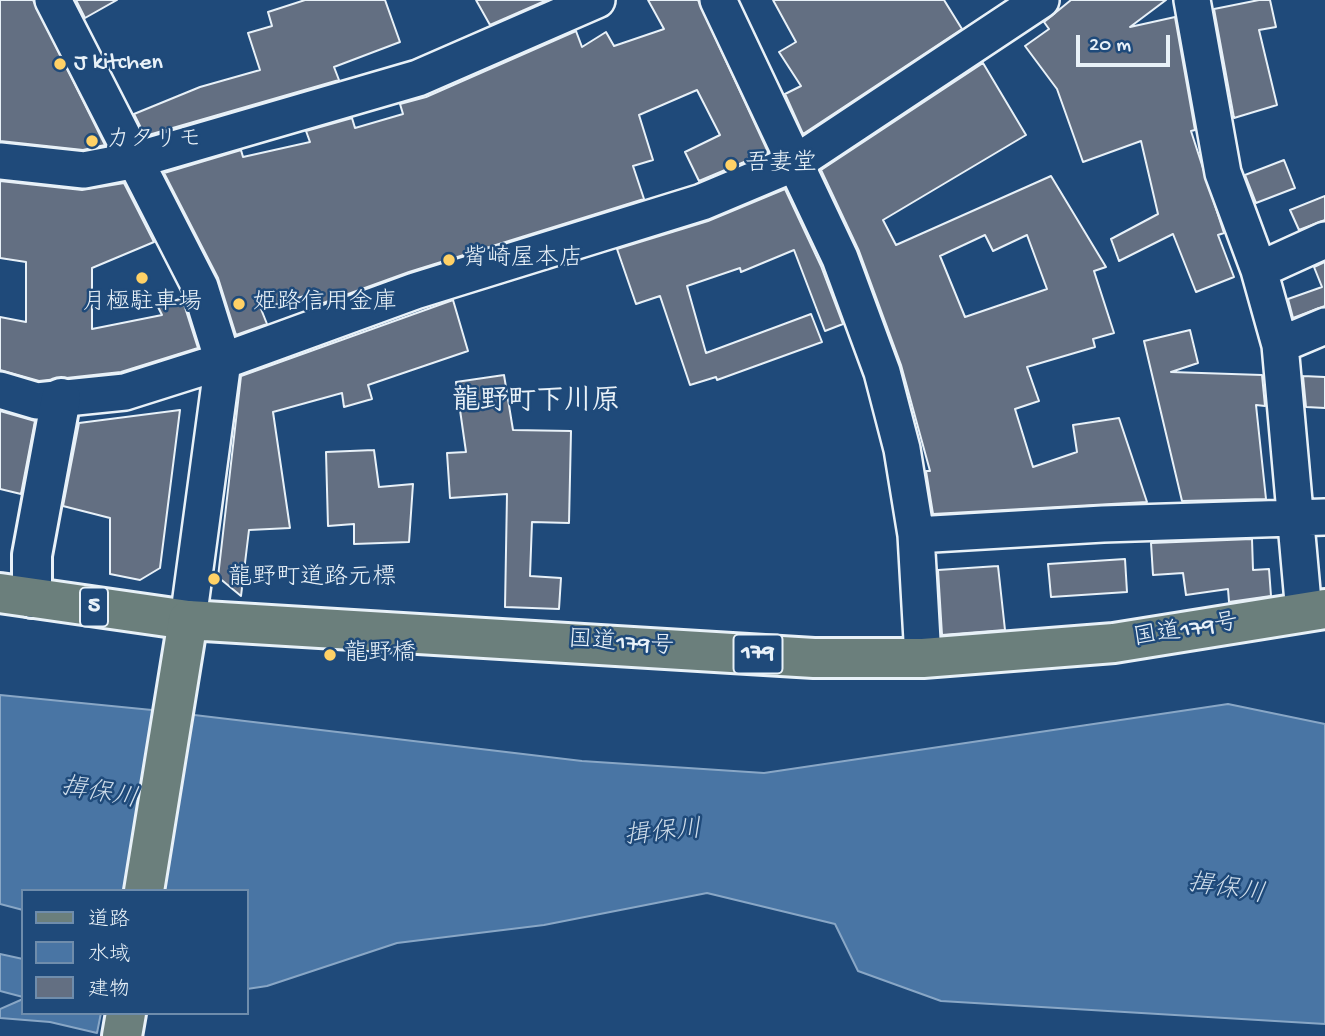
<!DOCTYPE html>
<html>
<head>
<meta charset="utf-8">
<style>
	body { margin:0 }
	#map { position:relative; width:1325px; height:1036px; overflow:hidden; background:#1f4a7a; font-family:"Gochi Hand","Klee One",sans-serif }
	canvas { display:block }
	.legend { position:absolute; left:21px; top:889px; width:228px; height:126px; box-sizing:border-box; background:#1f4a7a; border:2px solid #6f8dac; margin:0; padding:9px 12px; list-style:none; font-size:21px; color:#e8f1f8 }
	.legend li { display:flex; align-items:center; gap:14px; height:35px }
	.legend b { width:35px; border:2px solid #6f8dac }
	.scale { position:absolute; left:1076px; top:35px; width:94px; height:32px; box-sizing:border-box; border:4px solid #e8f1f8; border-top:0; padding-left:9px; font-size:21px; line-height:24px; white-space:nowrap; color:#e8f1f8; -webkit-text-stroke:5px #1f4a7a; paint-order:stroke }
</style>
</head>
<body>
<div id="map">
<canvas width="1325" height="1036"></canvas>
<ul class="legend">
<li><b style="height:9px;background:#6b7f7c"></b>道路</li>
<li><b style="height:19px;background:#4975a4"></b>水域</li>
<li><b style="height:19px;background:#636f82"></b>建物</li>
</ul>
<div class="scale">20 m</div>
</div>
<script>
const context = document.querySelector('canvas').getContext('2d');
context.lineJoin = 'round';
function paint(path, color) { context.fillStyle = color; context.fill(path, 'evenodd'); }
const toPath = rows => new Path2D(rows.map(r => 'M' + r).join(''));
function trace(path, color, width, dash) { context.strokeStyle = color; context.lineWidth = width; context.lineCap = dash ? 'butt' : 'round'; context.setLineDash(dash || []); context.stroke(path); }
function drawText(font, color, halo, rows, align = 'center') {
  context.font = font + ' "Gochi Hand","Klee One",sans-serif'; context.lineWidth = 5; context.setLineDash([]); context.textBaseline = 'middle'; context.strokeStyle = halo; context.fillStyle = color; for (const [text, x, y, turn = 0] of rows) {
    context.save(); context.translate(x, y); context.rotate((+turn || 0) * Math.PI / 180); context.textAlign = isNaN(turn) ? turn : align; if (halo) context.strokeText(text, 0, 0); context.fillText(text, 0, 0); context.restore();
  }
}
const water = toPath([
	[0,695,152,710,582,761,764,773,1228,704,1325,724,1325,1024,941,1001,858,971,835,924,707,893,544,925,397,943,267,986,247,989,247,891,23,891,23,910,0,904,0,695],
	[0,954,23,959,23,997,0,991,0,954],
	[23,999,23,1013,101,1013,97,1033,50,1022,0,1018,0,1009,23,999]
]);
const building = toPath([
	[0,0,33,0,105,145,83,150,0,141,0,0],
	[76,0,117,0,85,18,76,0],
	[305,0,385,0,400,42,334,67,339,80,145,136,134,114,200,87,260,70,248,33,272,26,268,12,305,0],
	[476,0,547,0,490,25,476,0],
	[648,0,698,0,768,152,699,181,685,152,720,135,697,90,639,115,653,160,633,166,644,199,409,272,315,306,311,294,261,309,267,324,236,335,218,278,164,173,241,150,243,157,310,142,306,131,352,118,355,128,403,114,400,104,426,97,576,31,582,47,606,32,614,46,664,29,648,0],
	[773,0,944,0,962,29,803,134,785,94,801,86,779,52,796,42,773,0],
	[1071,0,1166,0,1130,27,1175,17,1195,130,1191,131,1224,233,1218,235,1234,277,1196,292,1173,234,1119,261,1111,239,1158,214,1141,141,1083,162,1057,89,1025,46,1049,29,1044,22,1071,0],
	[1259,0,1270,0,1276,27,1259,30,1277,105,1234,118,1214,9,1259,0],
	[983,63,1026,135,883,220,896,245,1051,176,1106,267,1094,271,1114,333,1093,339,1095,347,1027,367,1039,401,1015,409,1033,467,1077,452,1073,425,1119,418,1147,502,933,514,926,471,930,471,901,365,859,251,821,170,983,63],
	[985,235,993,251,1027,235,1047,289,965,317,940,256,985,235],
	[1284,160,1295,188,1256,203,1245,175,1284,160],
	[0,181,82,190,124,183,154,242,92,268,92,329,162,315,158,307,182,298,198,348,121,372,39,381,0,370,0,317,26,322,26,262,0,258,0,181],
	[785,189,821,266,843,324,825,331,794,250,741,272,740,268,687,286,706,353,811,314,822,342,717,380,716,377,690,385,660,296,636,304,617,249,708,221,785,189],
	[1325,196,1325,220,1299,230,1290,210,1325,196],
	[1325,262,1325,306,1293,318,1288,299,1322,287,1314,267,1325,262],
	[453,300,468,351,368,385,372,399,344,407,342,393,273,412,290,528,249,530,241,596,218,577,241,376,453,300],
	[1190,330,1198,363,1171,372,1262,375,1265,406,1256,405,1266,499,1182,501,1144,341,1190,330],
	[504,375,513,430,571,431,569,523,532,522,530,576,561,578,559,609,505,607,507,494,450,498,447,453,466,452,456,382,504,375],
	[1303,376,1325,377,1325,408,1306,407,1303,376],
	[180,410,160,568,140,580,110,574,110,518,63,506,79,423,180,410],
	[0,411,35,421,21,494,0,489,0,411],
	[374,450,379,487,413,484,409,542,354,544,354,524,328,526,326,452,374,450],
	[1252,539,1253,570,1269,569,1271,596,1229,602,1228,589,1186,595,1183,573,1153,575,1151,543,1252,539],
	[1125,559,1127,592,1051,597,1048,564,1125,559],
	[998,566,1005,630,942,635,938,570,998,566]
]);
const minor = toPath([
	[53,0,200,287,223,361,188,620],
	[718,0,840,258,882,372,902,449,916,535,923,658],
	[1192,0,1223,173,1259,270,1280,345,1304,613],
	[0,161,84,170,136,160,418,78,597,0],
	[1259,270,1325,240],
	[1280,345,1325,326],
	[0,390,37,401,125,392,223,361,415,291,702,202,797,162,1041,0],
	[916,535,1103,524,1325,517]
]);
const tertiary = toPath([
	[32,598,32,555,61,398]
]);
const primary = toPath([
	[0,593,188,620]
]);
const trunk = toPath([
	[144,891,188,620,814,658,923,658,1114,643,1325,609],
	[122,1036,126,1013]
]);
const markers = [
	[60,64,7,"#ffd166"],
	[92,141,7,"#ffd166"],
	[731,165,7,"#ffd166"],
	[449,260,7,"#ffd166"],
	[142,278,7,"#ffd166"],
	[239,304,7,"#ffd166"],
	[214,579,7,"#ffd166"],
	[330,655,7,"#ffd166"]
];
const shields = [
	[94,607,28],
	[758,654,49]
];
const shieldNames = [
	["5",94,607],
	["179",758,654]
];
const poiNames = [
	["J kitchen",74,64],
	["カタリモ",106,141],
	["吾妻堂",745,165],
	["觜崎屋本店",463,260],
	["月極駐車場",142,304,"center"],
	["姫路信用金庫",253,304],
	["龍野町道路元標",228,579],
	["龍野橋",344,655]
];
const streetNames = [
	["国道179号",1186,632,-9],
	["国道179号",621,645,4]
];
const waterNames = [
	["揖保川",99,795,10],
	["揖保川",663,835,-5],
	["揖保川",1226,891,9]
];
const quarterNames = [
	["龍野町下川原",536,404]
];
paint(water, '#4975a4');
trace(water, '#89a7c6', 2);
paint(building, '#636f82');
trace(building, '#e8f1f8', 2);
trace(minor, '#e8f1f8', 40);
trace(tertiary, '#e8f1f8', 44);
trace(primary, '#e8f1f8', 44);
trace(trunk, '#e8f1f8', 44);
trace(minor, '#1f4a7a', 35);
trace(tertiary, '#1f4a7a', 38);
trace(primary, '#6b7f7c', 38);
trace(trunk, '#6b7f7c', 38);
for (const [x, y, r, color] of markers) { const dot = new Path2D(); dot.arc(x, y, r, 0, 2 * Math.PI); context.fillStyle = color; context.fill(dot); trace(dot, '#1f4a7a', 2.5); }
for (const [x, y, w] of shields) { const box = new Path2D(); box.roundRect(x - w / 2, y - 19.5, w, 39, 5); context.fillStyle = '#1f4a7a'; context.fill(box); trace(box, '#e8f1f8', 2); }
drawText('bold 23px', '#e8f1f8', null, shieldNames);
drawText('24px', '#e8f1f8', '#1f4a7a', poiNames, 'left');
drawText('24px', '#e8f1f8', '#1f4a7a', streetNames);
drawText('italic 26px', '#d0deeb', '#1f4a7a', waterNames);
drawText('bold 28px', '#e8f1f8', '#1f4a7a', quarterNames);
</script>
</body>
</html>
